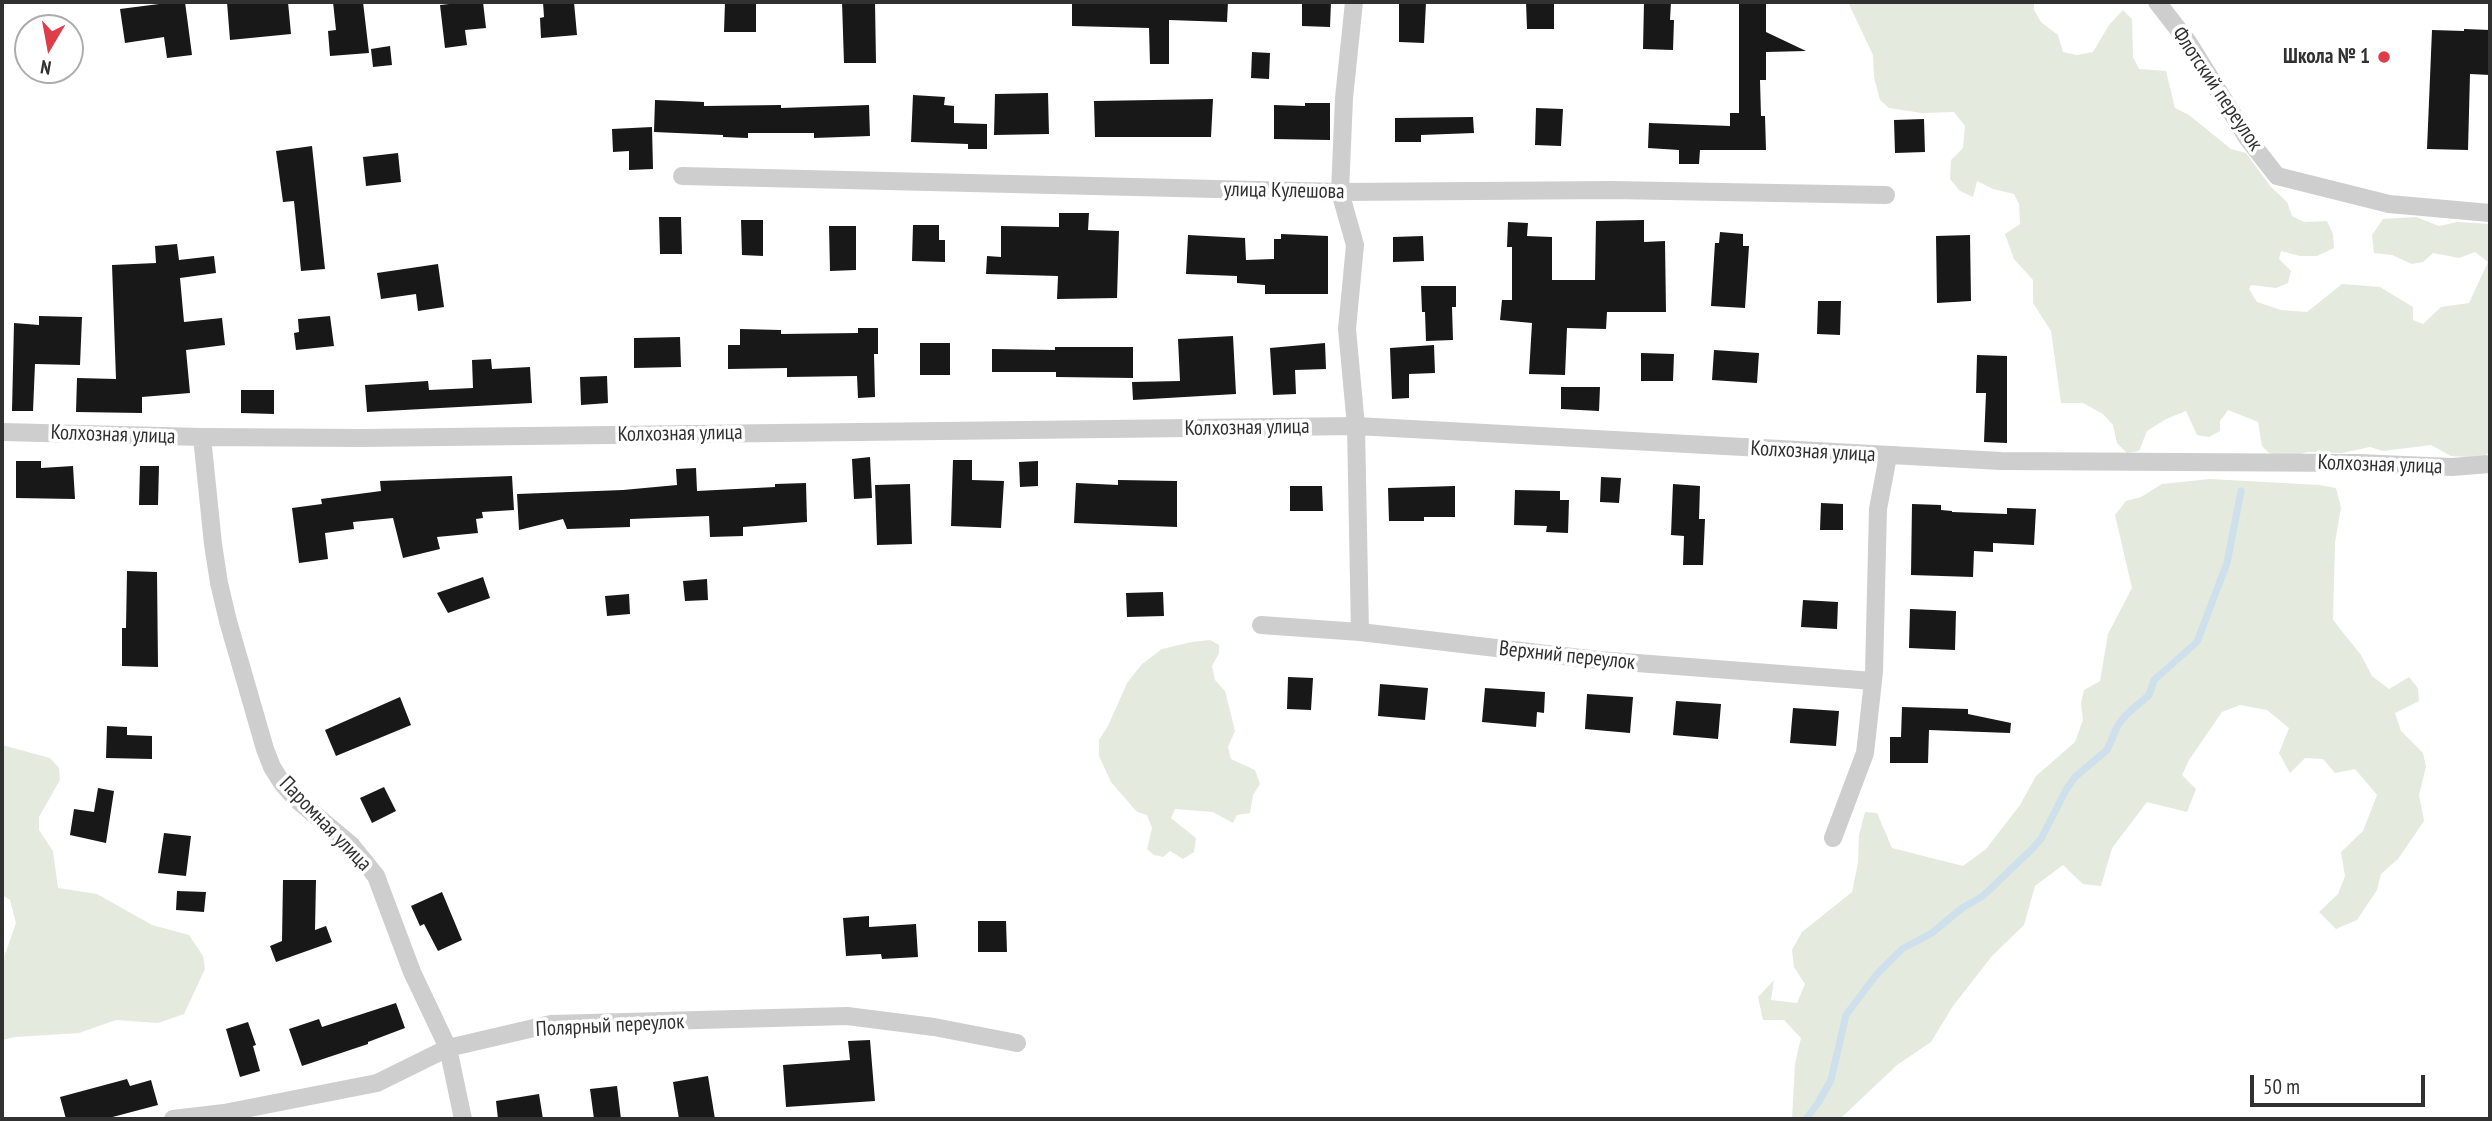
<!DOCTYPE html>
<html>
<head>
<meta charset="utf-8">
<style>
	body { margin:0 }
	#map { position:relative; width:2492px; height:1121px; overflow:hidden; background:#fff; font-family:"PT Sans Narrow",sans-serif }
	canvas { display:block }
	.frame { position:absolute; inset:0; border:4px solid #313131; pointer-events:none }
	.north { position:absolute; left:14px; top:14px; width:70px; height:70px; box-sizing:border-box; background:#fff; border:2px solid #adadad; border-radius:50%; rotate:190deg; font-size:19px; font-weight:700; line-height:28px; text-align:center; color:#313131 }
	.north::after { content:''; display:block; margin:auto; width:24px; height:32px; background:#dd3e4a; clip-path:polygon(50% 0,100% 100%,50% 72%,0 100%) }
	.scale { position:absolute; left:2250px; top:1075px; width:175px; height:32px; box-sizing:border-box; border:4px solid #313131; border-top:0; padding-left:9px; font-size:21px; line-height:24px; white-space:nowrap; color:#313131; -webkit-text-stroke:5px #fff; paint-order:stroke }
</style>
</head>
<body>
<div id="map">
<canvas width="2492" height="1121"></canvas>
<div class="frame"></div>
<div class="north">N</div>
<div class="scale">50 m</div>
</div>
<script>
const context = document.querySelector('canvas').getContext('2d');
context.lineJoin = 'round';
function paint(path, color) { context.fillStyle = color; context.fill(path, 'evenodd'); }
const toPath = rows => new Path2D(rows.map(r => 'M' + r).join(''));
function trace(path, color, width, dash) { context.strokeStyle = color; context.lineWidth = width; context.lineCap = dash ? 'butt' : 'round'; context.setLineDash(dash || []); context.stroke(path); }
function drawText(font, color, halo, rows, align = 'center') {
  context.font = font + ' "PT Sans Narrow",sans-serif'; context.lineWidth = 7; context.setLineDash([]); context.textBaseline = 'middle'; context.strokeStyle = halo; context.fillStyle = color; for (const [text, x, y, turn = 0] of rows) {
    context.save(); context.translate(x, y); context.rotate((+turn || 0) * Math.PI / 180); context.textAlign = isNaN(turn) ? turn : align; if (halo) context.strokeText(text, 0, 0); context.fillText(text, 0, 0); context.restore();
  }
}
const green = toPath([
	[1848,2,2034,2,2034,10,2041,22,2058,35,2063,52,2077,55,2093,52,2109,25,2123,10,2132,19,2133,57,2139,69,2166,71,2175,108,2189,115,2231,149,2246,153,2271,187,2287,202,2292,216,2304,222,2327,221,2333,234,2334,248,2317,256,2300,256,2281,251,2279,259,2291,271,2288,283,2276,288,2251,285,2249,289,2257,302,2281,310,2307,312,2342,284,2380,287,2413,307,2413,320,2423,324,2441,307,2469,303,2488,262,2475,252,2459,258,2433,253,2423,262,2412,264,2392,255,2374,253,2372,235,2383,219,2416,217,2439,226,2457,222,2490,224,2490,451,2483,458,2451,456,2431,445,2383,451,2370,447,2342,453,2307,452,2291,457,2269,453,2262,446,2258,422,2228,410,2220,421,2220,431,2209,437,2197,435,2186,411,2166,419,2147,431,2139,451,2127,453,2117,443,2113,425,2103,414,2083,403,2061,403,2051,331,2033,303,2033,280,2014,259,2005,234,2020,224,2019,204,2014,194,1993,189,1977,181,1973,197,1960,191,1950,179,1951,160,1963,148,1965,126,1954,112,1922,113,1889,108,1880,100,1874,77,1873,55],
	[2210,479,2319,485,2336,488,2341,508,2335,542,2333,620,2361,655,2372,676,2389,689,2409,677,2418,688,2419,701,2395,713,2401,731,2423,753,2426,767,2419,795,2424,821,2398,859,2381,874,2377,890,2357,920,2336,929,2319,912,2338,894,2345,876,2341,852,2363,831,2377,795,2355,769,2335,773,2323,759,2305,758,2290,773,2279,753,2289,728,2267,710,2240,705,2222,712,2189,760,2182,775,2196,789,2187,812,2147,802,2112,848,2101,886,2083,884,2063,865,2035,886,2024,925,1992,956,1953,1006,1931,1042,1897,1065,1840,1119,1792,1119,1795,1064,1801,1038,1784,1020,1763,1020,1758,997,1774,980,1771,1000,1797,1003,1805,984,1794,967,1792,950,1802,932,1852,892,1858,863,1859,835,1865,812,1877,813,1892,848,1963,866,1986,849,2020,805,2036,776,2075,742,2083,720,2081,703,2084,690,2100,681,2108,634,2132,588,2115,515,2126,501,2141,497,2162,484],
	[1210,640,1219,645,1219,653,1212,666,1215,680,1225,691,1235,731,1228,747,1231,759,1255,770,1260,784,1253,795,1250,813,1237,815,1233,823,1213,812,1175,809,1171,818,1196,838,1194,852,1183,859,1170,851,1163,857,1154,855,1147,849,1152,828,1147,815,1137,812,1111,782,1099,756,1099,740,1108,726,1127,683,1142,664,1162,649,1192,642],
	[2,745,50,758,59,768,60,780,39,817,39,830,53,851,58,888,97,894,152,925,189,935,203,956,205,969,184,1014,158,1023,116,1020,79,1033,15,1037,2,1040,2,963,16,923,10,900,2,895]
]);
const stream = toPath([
	[1806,1119,1818,1103,1831,1080,1846,1015,1876,975,1902,949,1932,933,1962,908,1983,896,2032,849,2041,839,2066,790,2075,777,2107,750,2118,725,2127,714,2149,695,2154,680,2197,642,2227,563,2241,491]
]);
const building = toPath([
	[159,2,185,2,192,55,167,58,164,37,125,43,120,9,159,4],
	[227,2,288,2,291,34,230,40],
	[333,2,363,2,369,53,330,56,328,31,336,30],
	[467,2,483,2,486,28,465,30,467,45,445,48,440,5],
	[543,2,574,2,577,35,541,38,540,18,544,17],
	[725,2,756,2,756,32,724,32],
	[842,2,875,2,876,63,844,63],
	[1072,2,1228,2,1227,22,1169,20,1169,64,1150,64,1149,28,1072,26],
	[1302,2,1331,2,1330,27,1302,26],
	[1399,2,1426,2,1424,43,1399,42],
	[1526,2,1554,2,1554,29,1527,29],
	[1644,2,1671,2,1670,20,1674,20,1673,50,1643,49],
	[1739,2,1766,2,1766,32,1806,51,1766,52,1766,80,1760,80,1761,116,1765,116,1766,150,1700,150,1699,164,1679,164,1679,150,1648,148,1649,123,1730,126,1730,113,1739,113],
	[2464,29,2490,30,2490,75,2470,74,2468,150,2427,149,2432,30,2464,31],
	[390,46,392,65,373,67,371,49],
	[1252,52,1270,53,1269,79,1251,78],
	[1048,93,1049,134,994,135,995,94],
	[913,95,945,97,944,105,954,106,954,123,987,124,987,149,968,149,968,144,911,142],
	[1213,99,1211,137,1095,137,1094,101],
	[655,100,704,102,704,106,781,105,781,108,869,105,870,136,814,138,814,133,748,133,748,138,723,137,723,135,654,132],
	[1305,103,1330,103,1330,140,1274,139,1274,105,1305,106],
	[1536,108,1563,109,1561,146,1535,145],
	[1473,117,1474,133,1421,135,1421,142,1395,142,1395,118],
	[1924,119,1925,152,1895,153,1894,120],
	[652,127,653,169,629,170,629,151,613,152,612,129],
	[312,146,325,269,301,271,294,201,283,202,276,151],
	[398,153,401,182,366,186,363,157],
	[1059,213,1089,213,1088,230,1119,231,1117,298,1057,299,1058,276,986,274,987,256,1001,257,1001,226,1059,227],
	[659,217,681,217,682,254,660,254],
	[741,220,763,220,763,256,742,255],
	[1644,220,1644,242,1665,241,1666,312,1607,312,1606,329,1567,328,1565,375,1529,374,1532,323,1500,320,1502,300,1512,300,1512,247,1507,247,1508,222,1528,223,1527,236,1552,237,1552,280,1595,280,1596,221],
	[913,225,939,225,939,240,945,240,945,262,912,261],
	[829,226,856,226,856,270,830,271],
	[1720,232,1743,234,1743,246,1749,246,1745,308,1711,306,1715,243,1719,243],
	[1281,234,1328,236,1328,294,1265,294,1265,285,1237,283,1237,276,1186,274,1188,235,1245,238,1246,260,1274,259,1274,239,1281,239],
	[1970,235,1971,301,1937,303,1936,236],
	[1423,236,1424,261,1393,262,1393,237],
	[177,244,179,260,214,256,216,273,180,278,184,322,222,318,225,345,186,350,190,393,142,397,142,413,76,412,77,378,116,379,112,265,156,263,155,246],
	[438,264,444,307,418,311,416,294,381,299,377,273],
	[1421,286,1456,286,1456,307,1452,307,1453,340,1426,341,1425,312,1422,312],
	[1818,301,1841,301,1840,335,1817,334],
	[39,316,82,317,80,365,35,364,33,411,12,411,14,323,39,325],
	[330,316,334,346,296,350,294,333,299,332,298,319],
	[858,328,878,328,878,354,874,354,875,397,858,398,857,376,787,377,787,368,728,369,728,345,740,345,740,329,781,330,781,334,858,333],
	[1233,336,1236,394,1133,400,1132,382,1180,381,1178,339],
	[680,337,681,367,634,368,634,338],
	[920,343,950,343,950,375,920,375],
	[1325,343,1326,369,1295,370,1296,394,1273,395,1270,348],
	[1434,345,1435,373,1409,374,1409,398,1392,399,1390,348],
	[1055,347,1133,347,1133,378,1056,377,1056,372,992,372,992,349,1055,350],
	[1714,350,1759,353,1757,383,1712,380],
	[1641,353,1674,354,1673,381,1641,381],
	[1977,355,2007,356,2007,443,1984,442,1986,393,1976,393],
	[491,359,492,369,530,367,532,403,367,412,365,385,428,381,429,390,473,388,472,360],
	[607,376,608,403,581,405,580,377],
	[1561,387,1600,387,1599,411,1561,409],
	[241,390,274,390,274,414,241,413],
	[870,457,872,498,854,499,852,459],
	[953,460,972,460,972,480,1004,481,1001,528,951,526],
	[16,461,41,461,41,468,73,466,75,499,16,498],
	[1038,461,1038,486,1020,487,1019,462],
	[140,466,159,466,158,505,139,505],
	[696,468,697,491,775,487,775,484,806,483,807,522,743,527,743,536,710,537,709,516,630,519,630,527,567,529,563,519,519,530,517,494,623,490,677,485,676,469],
	[512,476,514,510,482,512,483,518,476,519,478,533,437,537,440,549,403,558,393,518,353,522,354,529,325,533,328,559,299,563,292,508,322,504,321,499,381,491,380,481],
	[1601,477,1621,478,1619,503,1600,502],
	[1118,480,1177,481,1177,527,1074,523,1076,483,1118,485],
	[910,484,912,544,877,545,875,485],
	[1673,484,1700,486,1699,519,1705,519,1703,565,1683,565,1684,536,1671,535],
	[1290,486,1322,486,1323,511,1290,511],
	[1455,486,1455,517,1424,517,1424,521,1389,521,1388,488],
	[1515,490,1560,491,1560,500,1569,500,1568,533,1546,532,1547,526,1514,525],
	[1821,503,1843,504,1843,530,1820,530],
	[1912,504,1941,505,1941,510,1952,511,1952,512,2007,514,2007,508,2036,509,2034,545,1993,543,1993,552,1974,551,1973,577,1911,575],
	[127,571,157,572,158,667,122,666,122,628,126,628],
	[483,577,490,598,448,613,437,593],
	[707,579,708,600,685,601,683,581],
	[1163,592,1164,616,1127,617,1126,593],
	[629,594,630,614,607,616,605,596],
	[1803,600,1838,602,1837,629,1801,627],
	[1910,609,1956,611,1955,650,1909,648],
	[1288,677,1313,678,1311,710,1287,709],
	[1380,684,1428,688,1425,720,1378,716],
	[1485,688,1545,692,1544,713,1537,712,1536,727,1482,722],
	[1587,694,1633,697,1630,733,1585,729],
	[400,697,411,725,336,756,325,730],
	[1676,701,1721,704,1718,739,1673,735],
	[1902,707,1968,709,1968,714,2011,723,2010,733,1929,730,1928,763,1890,763,1890,737,1901,737],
	[1793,708,1839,711,1836,746,1790,743],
	[107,726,127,727,127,735,152,736,152,759,106,758],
	[384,787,396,811,372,823,360,798],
	[98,788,114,791,106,843,70,835,74,809,94,812],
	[164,833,191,836,186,876,158,873],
	[283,880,316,880,315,930,326,926,332,942,276,962,270,946,282,941],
	[177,891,206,892,204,912,176,910],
	[442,892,462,940,438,951,424,924,420,926,411,906],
	[869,916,869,927,916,924,918,957,882,959,881,954,846,956,843,918],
	[978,921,1006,921,1007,952,978,952],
	[396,1003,405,1028,368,1042,368,1044,302,1066,289,1029,319,1019,322,1027],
	[248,1022,256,1045,253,1046,260,1071,240,1077,226,1029],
	[870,1040,875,1101,786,1107,783,1065,850,1060,848,1041],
	[708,1076,715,1119,679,1119,673,1082],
	[127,1079,130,1086,151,1080,158,1105,105,1119,66,1119,60,1097],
	[617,1086,621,1119,594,1119,590,1089],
	[539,1094,543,1119,498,1119,496,1101]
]);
const minor = toPath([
	[1354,2,1344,98,1340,192,1355,245,1347,329,1356,426,1360,632],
	[2157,2,2188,42,2248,139,2277,176,2389,204,2490,213],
	[682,176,1340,192,1612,190,1886,195],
	[2,432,202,437,362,438,1356,426,2001,461,2358,463,2452,467,2490,464],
	[202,437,213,544,219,583,228,621,265,749,272,767,282,783,296,799,351,845,376,876,412,972,448,1048,463,1119],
	[1261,625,1360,632,1598,660,1873,681],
	[1833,838,1865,753,1874,672,1878,509,1888,456],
	[173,1119,224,1113,377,1083,448,1048,551,1024,847,1016,934,1027,1017,1043]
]);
const markers = [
	[2384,57,7,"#dd3e4a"]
];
const poiNames = [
	["Школа № 1",2370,57]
];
const streetNames = [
	["Флотский переулок",2217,89,56],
	["улица Кулешова",1284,191,1],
	["Колхозная улица",1247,428,-1],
	["Колхозная улица",680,434,-1],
	["Колхозная улица",113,435,2],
	["Колхозная улица",1813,452,3],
	["Колхозная улица",2380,465,2],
	["Верхний переулок",1567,656,6],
	["Паромная улица",325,824,46],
	["Полярный переулок",610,1026,-3]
];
paint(green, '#e4eadd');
trace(stream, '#cde0eb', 7);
paint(building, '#181818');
trace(minor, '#cecece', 18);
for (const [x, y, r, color] of markers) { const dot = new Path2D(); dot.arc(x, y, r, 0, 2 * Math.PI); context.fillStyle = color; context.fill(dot); trace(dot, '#fff', 2.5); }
drawText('bold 21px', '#313131', '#fff', poiNames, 'right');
drawText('21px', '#313131', '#fff', streetNames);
</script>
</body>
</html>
